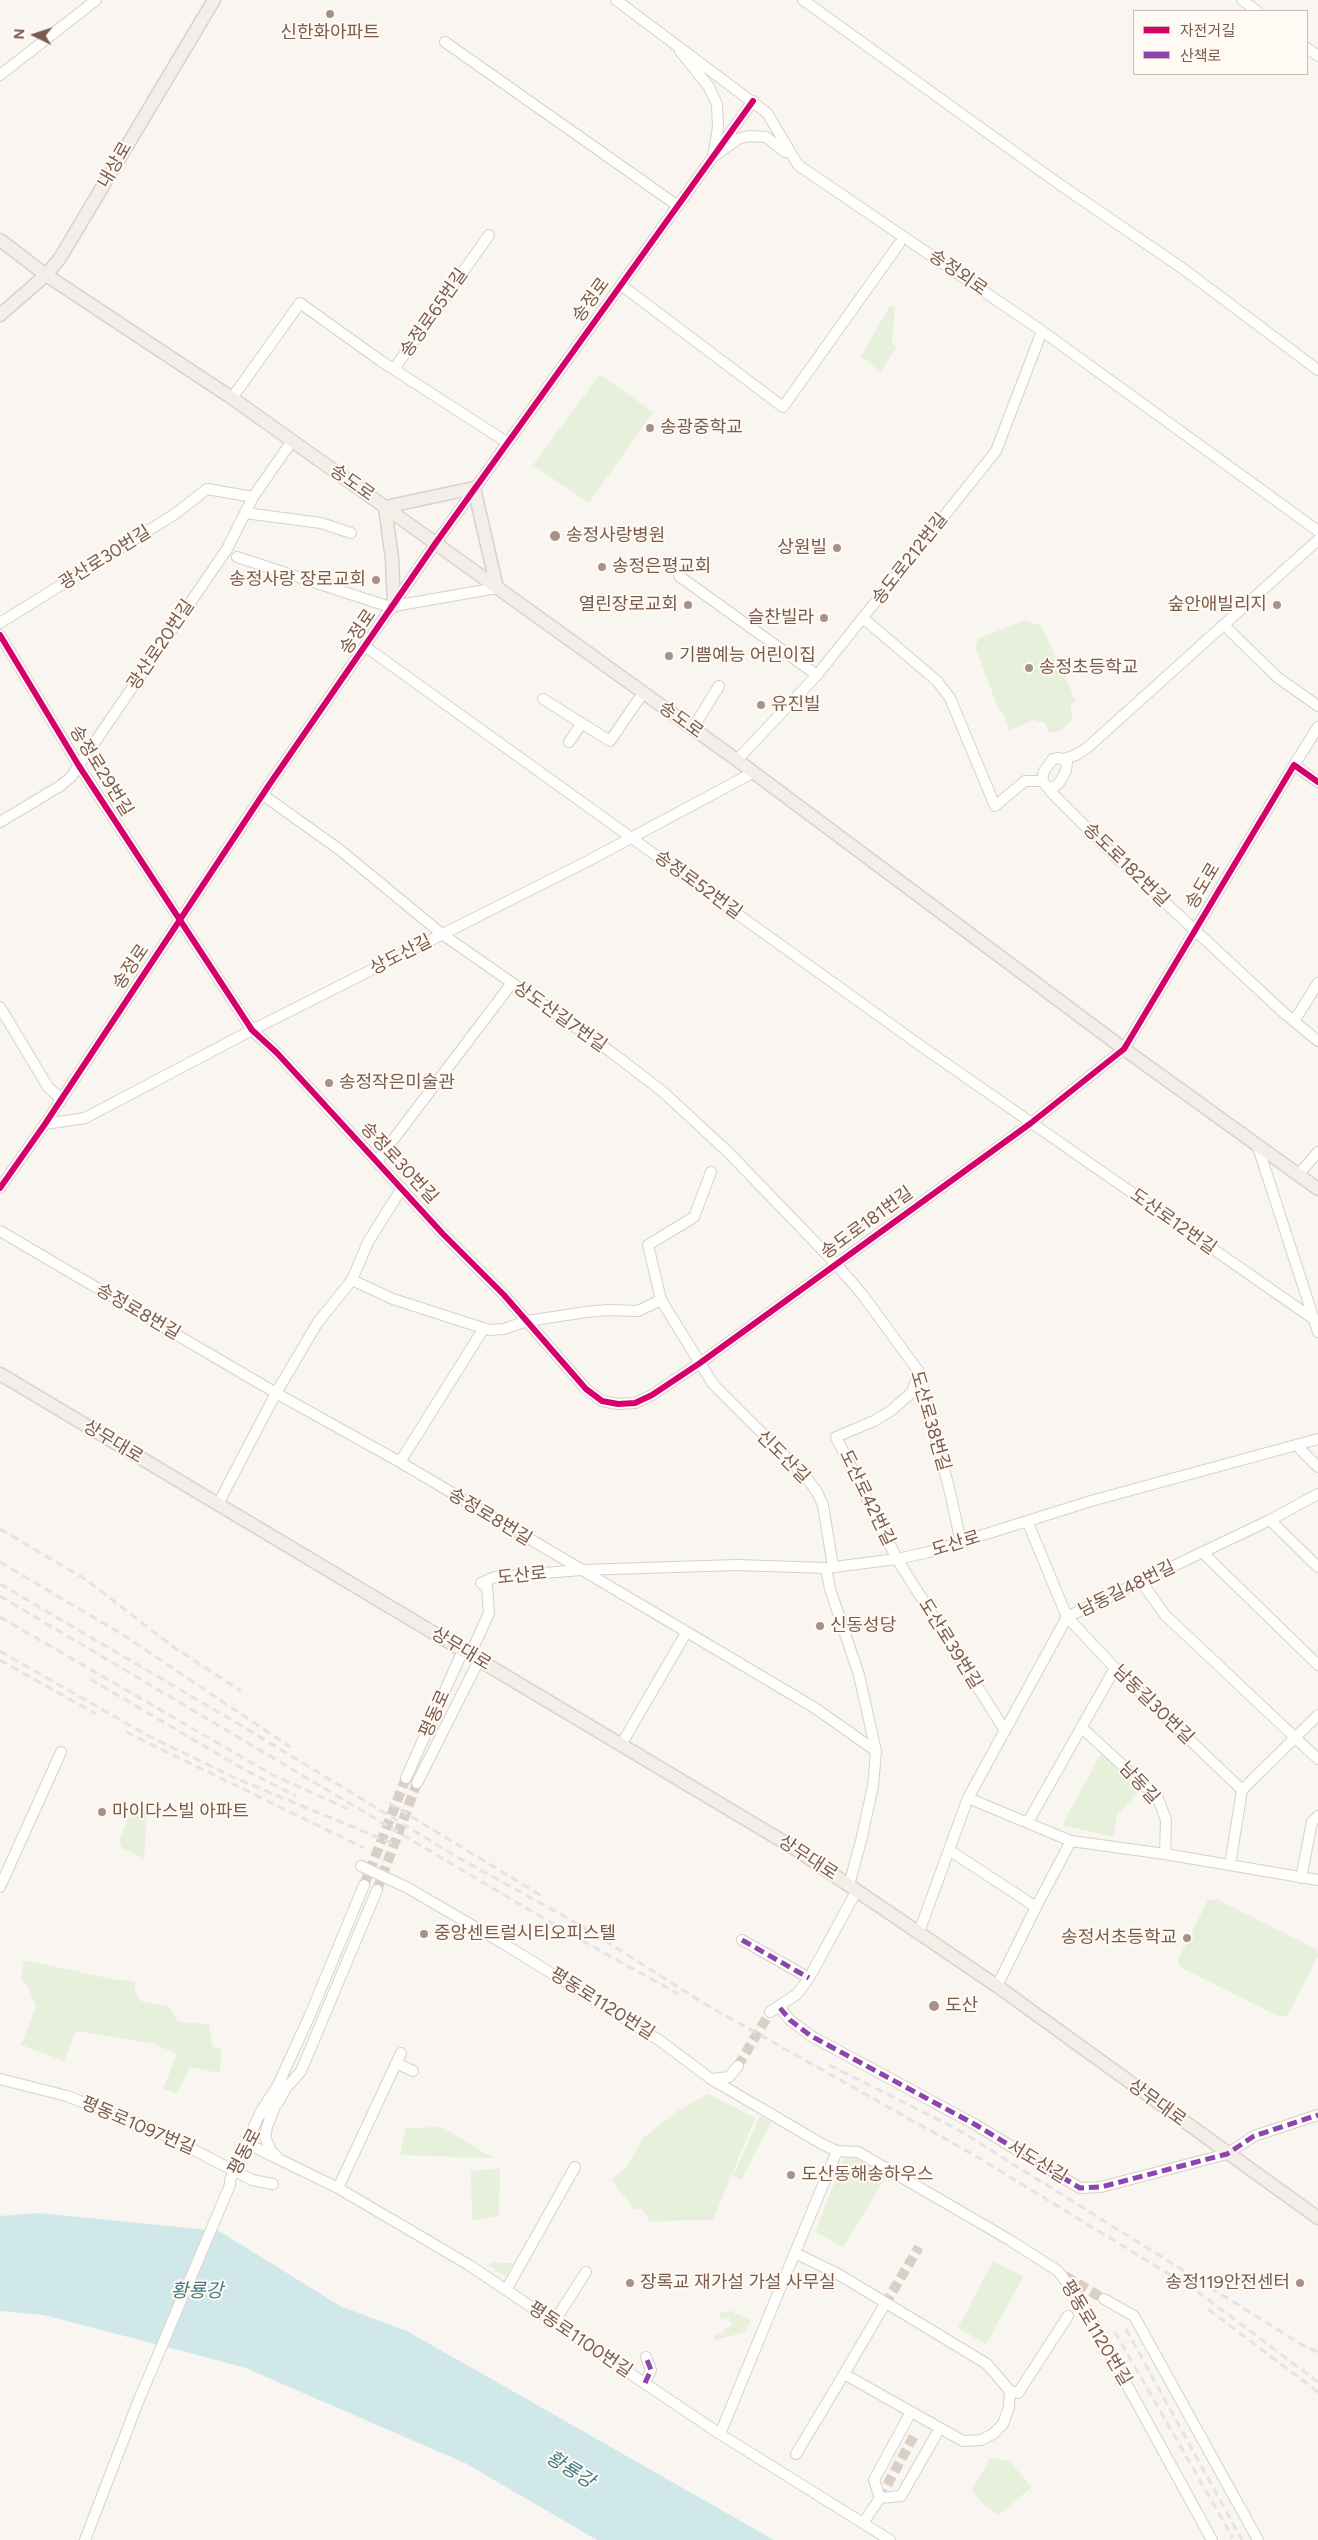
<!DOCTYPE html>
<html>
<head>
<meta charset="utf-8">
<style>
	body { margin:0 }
	#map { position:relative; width:1318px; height:2540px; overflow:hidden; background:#f9f5f0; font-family:Figtree,"Noto Sans KR",sans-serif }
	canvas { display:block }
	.legend { position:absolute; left:1133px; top:10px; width:175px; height:65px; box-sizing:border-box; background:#fffaf3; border:1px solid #cabbb1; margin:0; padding:6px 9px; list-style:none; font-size:15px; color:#7a5c4d }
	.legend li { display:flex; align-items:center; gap:10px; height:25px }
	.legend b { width:25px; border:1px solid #cabbb1 }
	.north { position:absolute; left:10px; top:10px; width:50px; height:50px; -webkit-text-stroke:4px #fffaf3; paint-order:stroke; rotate:274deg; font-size:14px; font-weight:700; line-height:20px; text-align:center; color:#7a5c4d }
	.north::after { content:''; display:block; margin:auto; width:18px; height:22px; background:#7a5c4d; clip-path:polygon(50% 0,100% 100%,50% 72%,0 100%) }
</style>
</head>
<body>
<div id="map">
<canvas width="1318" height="2540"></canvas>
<ul class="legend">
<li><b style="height:6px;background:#d6006c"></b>자전거길</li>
<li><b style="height:6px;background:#8e44ad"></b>산책로</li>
</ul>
<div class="north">N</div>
</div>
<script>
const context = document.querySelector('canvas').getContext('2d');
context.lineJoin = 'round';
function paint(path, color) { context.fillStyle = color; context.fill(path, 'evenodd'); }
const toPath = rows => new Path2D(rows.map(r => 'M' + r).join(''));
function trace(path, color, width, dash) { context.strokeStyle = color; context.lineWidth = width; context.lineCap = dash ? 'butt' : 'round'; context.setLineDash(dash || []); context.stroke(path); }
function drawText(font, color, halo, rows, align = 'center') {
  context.font = font + ' Figtree,"Noto Sans KR",sans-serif'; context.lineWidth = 4; context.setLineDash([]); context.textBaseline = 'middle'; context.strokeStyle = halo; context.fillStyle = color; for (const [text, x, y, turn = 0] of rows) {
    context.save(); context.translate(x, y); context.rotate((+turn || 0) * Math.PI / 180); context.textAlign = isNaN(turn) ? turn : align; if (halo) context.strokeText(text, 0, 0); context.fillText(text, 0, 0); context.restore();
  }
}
const green = toPath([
	[890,306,895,307,892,343,897,347,880,372,861,356],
	[600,374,653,412,589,503,533,465],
	[1026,620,1041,626,1076,701,1070,705,1073,718,1062,730,1049,733,1045,723,1033,720,1009,731,1003,711,999,711,975,646,979,638],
	[1102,1752,1142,1787,1117,1816,1113,1837,1062,1825],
	[133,1807,147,1813,144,1858,122,1848,119,1841],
	[1216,1899,1317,1949,1318,1956,1287,2016,1280,2017,1180,1967,1178,1960,1208,1900],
	[24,1960,116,1980,135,1981,135,1992,141,2001,170,2007,178,2022,209,2024,212,2047,221,2048,220,2073,190,2067,177,2093,163,2089,177,2054,155,2044,76,2031,64,2061,21,2045,36,2006,28,1987,21,1979],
	[708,2094,755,2118,713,2220,649,2221,642,2209,634,2209,611,2180,627,2167,643,2138,676,2112],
	[760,2116,771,2122,741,2180,733,2176],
	[442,2127,493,2158,400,2155,406,2128],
	[853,2156,886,2177,843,2247,815,2232,844,2158],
	[500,2168,499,2216,472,2220,471,2171],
	[993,2261,1023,2277,986,2344,958,2328],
	[492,2262,503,2263,515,2263,505,2276,488,2265],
	[731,2311,751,2320,745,2332,715,2340,714,2336,725,2332,724,2328,732,2326,729,2317,721,2320,719,2312],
	[990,2458,1009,2461,1032,2487,998,2515,981,2502,972,2490]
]);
const water = toPath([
	[39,2213,219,2231,340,2306,407,2331,774,2540,597,2540,465,2463,243,2367,44,2315,0,2311,0,2216]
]);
const minorTunnel = toPath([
	[364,1885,406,1778],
	[377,1890,417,1783],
	[738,2066,770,2012],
	[1065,2276,1104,2299],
	[885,2304,919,2247],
	[880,2498,914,2436]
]);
const minor = toPath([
	[616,0,767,113,798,165,1042,331,1318,531],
	[803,0,1059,184,1182,268,1318,370],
	[1242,0,1257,11],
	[445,42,678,206],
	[1307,48,1318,56],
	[680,51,709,87,717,104,718,127,713,157,738,139,749,136,766,137,785,152],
	[0,75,96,0],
	[621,285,783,407,899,244],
	[394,369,489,235],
	[232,398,300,303,381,361,508,443],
	[245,513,321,523,351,533],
	[237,557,393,608],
	[679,576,817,675],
	[394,606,497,588],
	[863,618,937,681,950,698,995,806,1025,781,1042,781],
	[0,623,175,514,207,489,253,497],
	[1224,625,1277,677,1318,706],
	[0,635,79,766,252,1030,277,1053,443,1234,504,1295,586,1389,602,1401,618,1404,635,1403,652,1395,700,1363,1031,1123,1124,1049,1294,765,1318,782],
	[366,647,921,1046,1318,1322],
	[543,699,610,741,643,693],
	[693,728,719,686],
	[569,742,582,723],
	[1059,758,1067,762,1066,771,1059,783,1054,787,1047,787,1042,780,1044,771,1053,759,1059,758],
	[1063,759,1076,755,1087,748,1318,540],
	[737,760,817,675,996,451,1042,331],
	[1294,765,1318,727],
	[1049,788,1051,792,1115,856,1284,1013,1318,1041],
	[263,795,340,850,442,934,611,1052,662,1091,729,1153,836,1264,862,1294,919,1372,951,1496,961,1543],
	[0,822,60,786,71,777,227,549,253,497,292,441],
	[0,1007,48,1087,61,1099],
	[1294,1021,1318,983],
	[45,1124,85,1118,252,1030,588,861,754,772],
	[1257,1144,1318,1332],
	[377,1161,512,983],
	[711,1172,694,1217,648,1245,661,1300,713,1384,806,1477,817,1492,823,1505,833,1567],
	[1298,1175,1318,1152],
	[0,1188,45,1124,269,785,435,544,753,101],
	[0,1231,276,1393,318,1322,352,1280,393,1299,489,1330,504,1329,527,1321,586,1312,607,1310,638,1311,661,1300],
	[352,1280,368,1242,402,1188],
	[919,1373,912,1392,892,1410,874,1421,836,1437,897,1559,1004,1729],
	[1296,1445,1318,1467],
	[400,1462,484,1328],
	[218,1504,276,1393,400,1462,815,1708,876,1751],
	[1270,1520,1318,1567],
	[1028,1523,1067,1617,1115,1668,1242,1790,1318,1715],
	[1202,1552,1318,1665],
	[826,1568,830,1589,859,1675,876,1751,873,1786,861,1841,849,1885],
	[1142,1583,1165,1615,1318,1759],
	[470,1655,489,1613,487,1587,481,1583,495,1577,581,1570,737,1565,826,1568,897,1559,929,1552,1091,1501,1318,1439],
	[1081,1727,1158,1798,1166,1820,1165,1854],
	[621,1745,686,1633],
	[406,1778,463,1650],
	[417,1783,479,1660],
	[968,1798,1071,1841,1165,1854,1318,1880],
	[1028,1822,1115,1668],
	[949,1850,1036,1907,997,1986],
	[1230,1865,1242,1790],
	[361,1866,408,1888,504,1944,659,2040,711,2079,822,2144,837,2151,858,2152,1008,2239,1058,2271,1082,2303,1212,2540],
	[1301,1878,1312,1822,1318,1816],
	[0,1887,61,1752],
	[1036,1907,1071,1841],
	[919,1932,968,1798,1067,1617,1270,1520,1318,1494],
	[742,1940,809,1978],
	[780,2008,790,2020,811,2036,976,2125,1080,2188,1101,2187,1227,2154,1254,2136,1318,2115],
	[770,2012,797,1994,809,1978,857,1890],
	[396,2063,413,2071],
	[0,2079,67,2096,155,2130,252,2180,273,2184],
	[712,2079,729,2077,738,2066],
	[274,2109,267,2127,265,2137,271,2151,277,2156],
	[266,2114,269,2107,277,2104,286,2088,301,2071,377,1890],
	[246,2143,338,2188,469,2265,720,2434,890,2540],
	[338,2188,401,2053],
	[795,2253,838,2274,987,2364,1010,2391,1009,2407,1003,2424,993,2434,981,2440,963,2441,844,2374,885,2304],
	[506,2290,575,2167],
	[1104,2299,1134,2316,1258,2540],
	[554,2322,586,2272],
	[645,2383,651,2370,646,2357],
	[1010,2391,1018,2393,1068,2316],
	[720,2434,837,2151],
	[796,2454,844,2374],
	[880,2498,874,2480,911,2412],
	[863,2523,880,2498,901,2496,940,2428],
	[85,2540,138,2402,230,2185,230,2180,260,2113,278,2085,310,2015,364,1885]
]);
const major = toPath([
	[0,240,46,275,232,398,385,507,737,760,1124,1049,1318,1189],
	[0,315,46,275,60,258,214,0],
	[394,606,392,559,385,507,474,488,497,588],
	[0,1374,794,1848,997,1986,1318,2218]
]);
const rail = toPath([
	[0,1529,85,1579,175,1648,241,1691],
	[0,1562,125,1636,290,1747],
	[0,1584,237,1723,457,1857,580,1925,705,2004,979,2158,1198,2292,1318,2382],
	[0,1596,565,1931,678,1994],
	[0,1617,273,1775,350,1810],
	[0,1651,145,1734,235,1778,396,1845],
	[0,1660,96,1714],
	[90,1679,245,1770,296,1796],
	[126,1732,364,1848],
	[389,1803,545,1898],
	[829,2065,957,2129,1304,2346,1318,2352],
	[1208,2309,1318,2392],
	[1126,2329,1242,2540],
	[1115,2332,1233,2538]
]);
const quiet = toPath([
	[742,1940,809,1978],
	[780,2008,790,2020,811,2036,976,2125,1080,2188,1101,2187,1227,2154,1254,2136,1318,2115],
	[645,2383,651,2370,646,2357]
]);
const cycleway = toPath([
	[0,635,79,766,252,1030,277,1053,443,1234,504,1295,586,1389,602,1401,618,1404,635,1403,652,1395,700,1363,1031,1123,1124,1049,1294,765,1318,782],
	[0,1188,45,1124,269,785,435,544,753,101]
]);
const markers = [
	[330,14,5,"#a69286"],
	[650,428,5,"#a69286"],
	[555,536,6,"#a69286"],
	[837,548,5,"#a69286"],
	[602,567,5,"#a69286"],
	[376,580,5,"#a69286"],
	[688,605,5,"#a69286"],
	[1277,605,5,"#a69286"],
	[824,618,5,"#a69286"],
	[669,656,5,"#a69286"],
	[1029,668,5,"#a69286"],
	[761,705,5,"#a69286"],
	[329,1083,5,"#a69286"],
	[820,1626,5,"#a69286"],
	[102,1812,5,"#a69286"],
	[424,1934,5,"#a69286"],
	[1187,1938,5,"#a69286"],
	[934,2006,6,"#a69286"],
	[791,2175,5,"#a69286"],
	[630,2283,5,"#a69286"],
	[1300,2283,5,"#a69286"]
];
const poiNames = [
	["신한화아파트",330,33,"center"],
	["송광중학교",660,428],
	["송정사랑병원",566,536],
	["상원빌",827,548,"right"],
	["송정은평교회",612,567],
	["송정사랑 장로교회",366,580,"right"],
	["열린장로교회",678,605,"right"],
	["숲안애빌리지",1267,605,"right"],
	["슬찬빌라",814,618,"right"],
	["기쁨예능 어린이집",679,656],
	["송정초등학교",1039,668],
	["유진빌",771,705],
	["송정작은미술관",339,1083],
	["신동성당",830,1626],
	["마이다스빌 아파트",112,1812],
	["중앙센트럴시티오피스텔",434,1934],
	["송정서초등학교",1177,1938,"right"],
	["도산",945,2006],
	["도산동해송하우스",801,2175],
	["장록교 재가설 가설 사무실",640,2283],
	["송정119안전센터",1290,2283,"right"]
];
const streetNames = [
	["내상로",115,165,-60],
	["송정외로",958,273,35],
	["송정로",591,300,-54],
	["송정로65번길",434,313,-55],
	["송도로",352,483,35],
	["광산로30번길",105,558,-32],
	["송도로212번길",910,559,-52],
	["송정로",358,632,-56],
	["광산로20번길",161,645,-56],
	["송도로",681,720,36],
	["송정로29번길",101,771,58],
	["송도로182번길",1126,865,44],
	["송정로52번길",698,885,36],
	["송도로",1203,886,-59],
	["상도산길",401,955,-27],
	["송정로",131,967,-56],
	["상도산길7번길",560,1017,35],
	["송정로30번길",399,1163,47],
	["도산로12번길",1173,1222,35],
	["송도로181번길",867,1223,-36],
	["송정로8번길",138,1312,30],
	["도산로38번길",930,1421,74],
	["상무대로",113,1442,31],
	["신도산길",783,1457,45],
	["도산로42번길",867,1498,64],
	["송정로8번길",490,1517,31],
	["도산로",956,1544,-17],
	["도산로",522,1576,-6],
	["남동길48번길",1127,1589,-26],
	["도산로39번길",950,1644,58],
	["상무대로",461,1649,31],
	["남동길30번길",1153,1705,44],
	["평동로",435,1714,-66],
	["남동길",1139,1783,47],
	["상무대로",808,1858,33],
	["평동로1120번길",602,2004,32],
	["상무대로",1157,2103,36],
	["평동로1097번길",138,2126,23],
	["평동로",245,2152,-62],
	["서도산길",1037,2162,31],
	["평동로1120번길",1096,2333,59],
	["평동로1100번길",580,2340,34]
];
const waterNames = [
	["황룡강",197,2291],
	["황룡강",570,2470,32]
];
paint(green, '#e7f0db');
paint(water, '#d0e8ea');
trace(minorTunnel, '#d9cfc7', 10, [10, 5]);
trace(minor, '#d7d1cb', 12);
trace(major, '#dad1cc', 15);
trace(minor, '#fefefd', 10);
trace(major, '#f3eee8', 12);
trace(rail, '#e6e3e7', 3, [8, 5]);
trace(quiet, '#8e44ad', 5, [10, 5]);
trace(cycleway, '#d6006c', 6);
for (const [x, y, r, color] of markers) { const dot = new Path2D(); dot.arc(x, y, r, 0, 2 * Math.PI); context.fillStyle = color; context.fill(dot); trace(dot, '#fffaf3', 2); }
drawText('18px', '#7a5c4d', '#fffaf3', poiNames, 'left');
drawText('18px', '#7a5c4d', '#fffaf3', streetNames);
drawText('italic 19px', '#437c86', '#fffaf3', waterNames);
</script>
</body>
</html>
